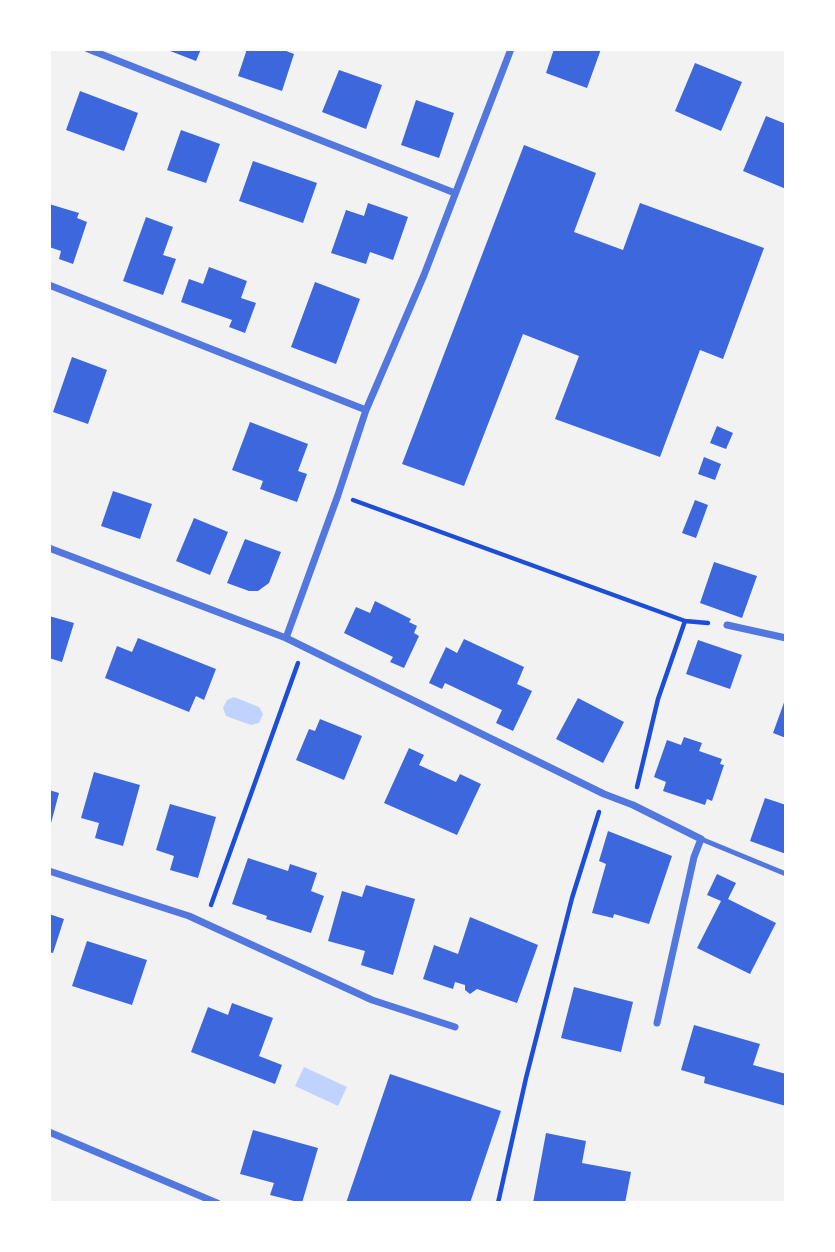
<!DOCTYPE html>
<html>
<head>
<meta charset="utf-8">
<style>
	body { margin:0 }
	#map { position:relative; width:835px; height:1252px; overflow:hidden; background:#f2f2f2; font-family:Commissioner,sans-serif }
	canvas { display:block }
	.frame { position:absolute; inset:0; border:51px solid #fff; pointer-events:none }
</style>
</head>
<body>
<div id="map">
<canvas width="835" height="1252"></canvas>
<div class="frame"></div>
</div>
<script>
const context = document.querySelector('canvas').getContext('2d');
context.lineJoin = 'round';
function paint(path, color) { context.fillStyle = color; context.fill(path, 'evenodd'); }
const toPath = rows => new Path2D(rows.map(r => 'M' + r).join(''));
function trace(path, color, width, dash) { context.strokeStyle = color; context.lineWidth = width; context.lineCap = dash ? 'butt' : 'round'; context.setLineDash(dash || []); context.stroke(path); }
const water = toPath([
	[234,697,259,707,263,714,259,723,251,725,226,716,223,708,227,700],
	[304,1067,347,1087,338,1106,295,1086]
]);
const building = toPath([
	[165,49,201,49,196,61],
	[247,49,281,49,294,54,282,91,238,76],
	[554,49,601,49,587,88,546,73],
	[695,63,742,82,721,131,675,111],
	[339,70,382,85,366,129,322,112],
	[80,91,138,113,124,151,66,130],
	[416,100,454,113,439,158,401,145],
	[766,116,786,124,786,189,743,171],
	[181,130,220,144,206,183,167,170],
	[524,145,596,173,574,232,623,250,640,203,764,248,723,359,700,350,660,457,555,419,579,356,523,334,464,486,402,464],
	[253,161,317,183,303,223,239,201],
	[368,203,408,217,393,260,370,252,366,264,331,253,346,210,364,216],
	[49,204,79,213,77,218,87,222,73,264,59,259,61,251,49,247],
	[146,217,173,227,163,255,176,259,163,295,123,281],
	[209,267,247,281,241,298,256,303,245,333,229,327,232,320,181,302,189,279,203,284],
	[315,282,360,299,336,364,291,347],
	[72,357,107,370,88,424,53,412],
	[250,422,308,444,298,471,307,474,297,502,260,489,263,481,232,470],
	[717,426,733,433,726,449,710,443],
	[704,457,721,464,715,480,698,474],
	[113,491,152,504,140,539,101,526],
	[695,500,708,505,696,538,682,533],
	[194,518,228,532,210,575,176,561],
	[245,539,281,552,269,583,258,591,249,591,227,583],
	[714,562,757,576,742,618,700,603],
	[375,601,411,619,409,622,417,626,414,633,419,636,404,668,390,662,393,657,344,633,356,607,370,613],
	[49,616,74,623,62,662,49,658],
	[138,638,216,669,204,700,196,696,189,712,105,678,117,646,132,652],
	[464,639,524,667,517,684,532,691,513,731,496,723,502,710,445,683,442,689,429,683,446,647,457,653],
	[698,640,742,655,730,689,686,674],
	[786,697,786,738,773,733],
	[578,698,624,722,603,763,556,739],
	[320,719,362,736,344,780,296,760,309,729,315,731],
	[684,737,702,743,699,751,722,759,720,764,724,765,712,801,707,799,705,805,663,791,666,782,654,777,667,740,681,745],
	[409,748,424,755,419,765,456,782,460,774,481,784,457,835,384,803],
	[94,772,140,785,123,846,95,838,99,823,81,818],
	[49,790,59,793,50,827,49,827],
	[765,798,786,805,786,854,750,841],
	[170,804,216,817,198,878,170,870,174,856,156,850],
	[608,831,672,856,649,924,614,914,613,918,592,913,606,864,599,861],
	[248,858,288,871,290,864,317,873,311,891,324,896,311,933,266,919,267,916,232,904],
	[717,874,736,883,728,899,776,923,750,974,697,948,721,901,707,895],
	[366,885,415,899,393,975,361,965,365,951,328,941,342,891,362,897],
	[49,914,64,919,53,953,49,952],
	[470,917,538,945,517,1003,477,989,470,994,465,990,465,985,455,982,453,989,423,979,434,945,458,954],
	[87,941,147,960,132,1005,72,986],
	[574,987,633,1002,621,1052,561,1038],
	[232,1003,273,1018,259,1056,282,1065,275,1084,191,1052,208,1007,228,1015],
	[694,1025,760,1044,753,1065,786,1074,786,1106,704,1083,705,1077,681,1070],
	[390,1074,501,1111,470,1203,346,1203],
	[253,1130,318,1148,302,1203,270,1195,274,1183,240,1174],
	[546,1133,586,1141,582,1163,631,1172,625,1203,533,1203]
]);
const path = toPath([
	[353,500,685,621,708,623],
	[637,787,658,699,685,621],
	[211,905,298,663],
	[498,1203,526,1078,572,898,599,812]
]);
const service = toPath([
	[701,839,786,874]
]);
const minor = toPath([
	[88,49,455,193],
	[49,285,366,410],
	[49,548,286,638,604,794,633,805,701,839,694,857,657,1023],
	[727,625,786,638],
	[286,638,338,495,366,410,424,275,511,49],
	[49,871,189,916,372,1000,455,1027],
	[49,1132,217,1203]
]);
paint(water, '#bfd3fe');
paint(building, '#3d67dc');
trace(path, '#1d4ed8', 4.5);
trace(service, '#5277de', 5);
trace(minor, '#5277de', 7);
</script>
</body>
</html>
